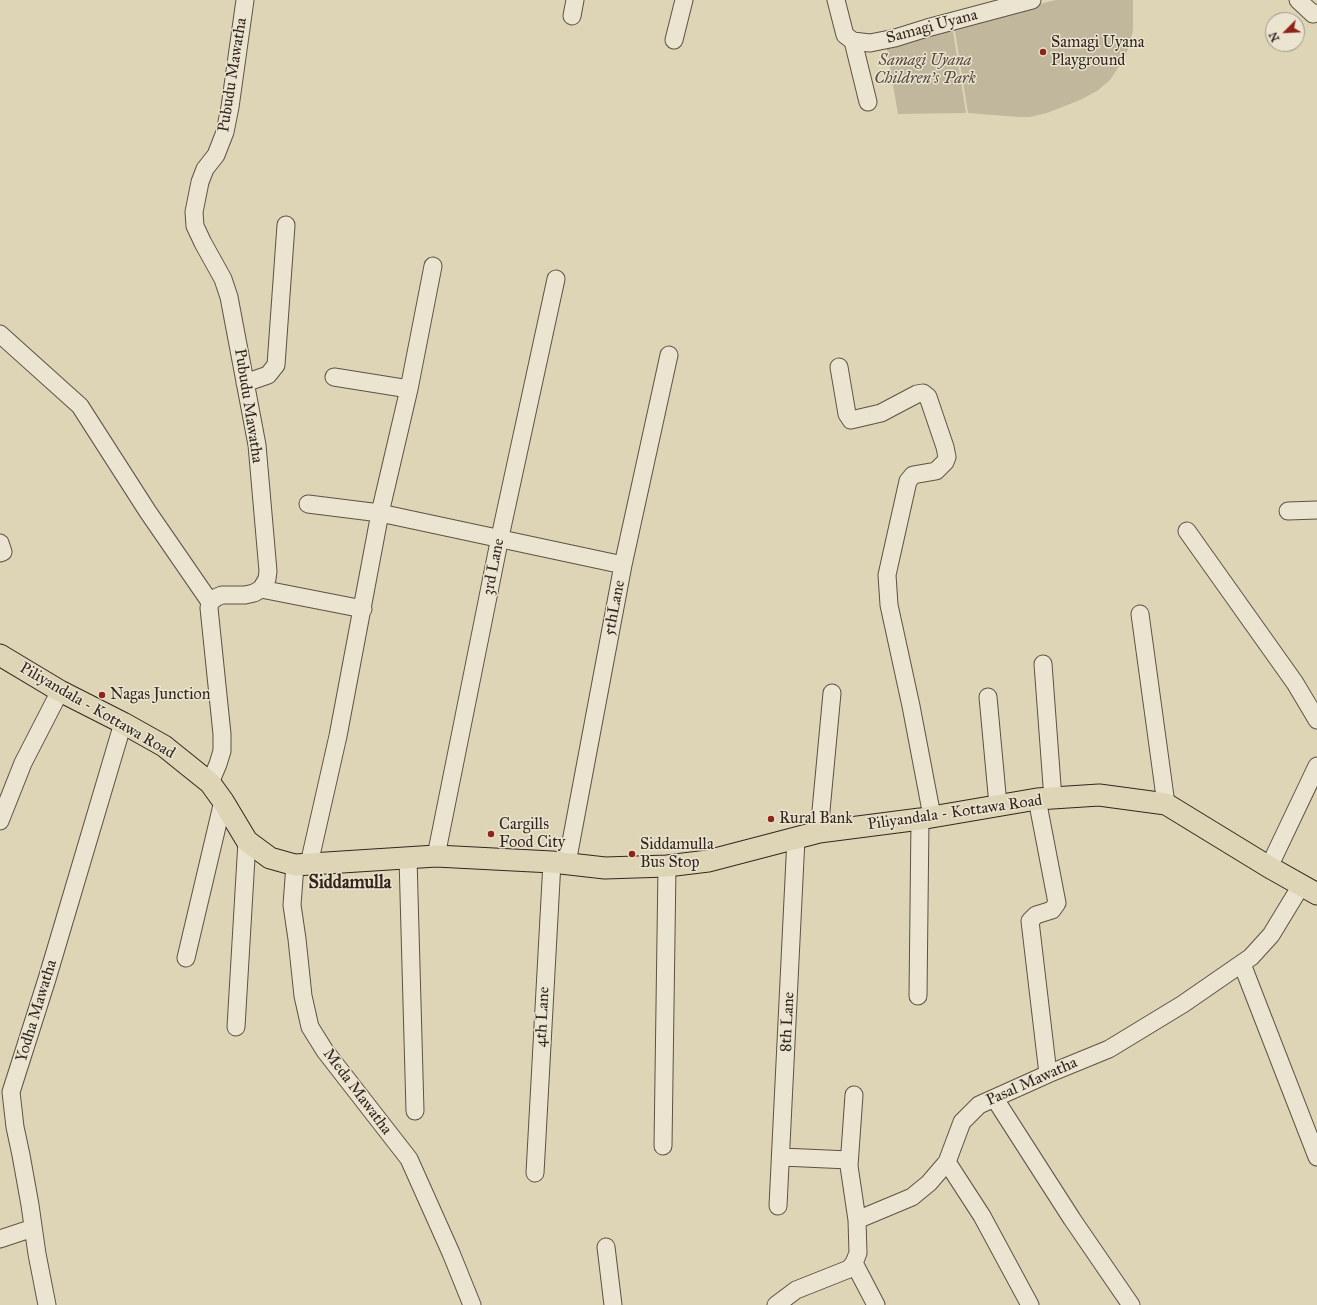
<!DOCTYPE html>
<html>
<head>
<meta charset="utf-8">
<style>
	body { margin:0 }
	#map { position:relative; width:1317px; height:1305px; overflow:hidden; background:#ded5b6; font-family:"IM FELL Great Primer",serif }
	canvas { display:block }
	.north { position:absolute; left:1265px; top:12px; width:40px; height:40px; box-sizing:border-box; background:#eae4d0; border:1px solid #a09889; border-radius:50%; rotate:246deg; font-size:11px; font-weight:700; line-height:16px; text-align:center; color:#32271e }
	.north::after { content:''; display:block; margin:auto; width:14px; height:18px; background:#8f2418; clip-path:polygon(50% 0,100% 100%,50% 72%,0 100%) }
</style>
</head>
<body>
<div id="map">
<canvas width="1317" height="1305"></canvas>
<div class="north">N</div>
</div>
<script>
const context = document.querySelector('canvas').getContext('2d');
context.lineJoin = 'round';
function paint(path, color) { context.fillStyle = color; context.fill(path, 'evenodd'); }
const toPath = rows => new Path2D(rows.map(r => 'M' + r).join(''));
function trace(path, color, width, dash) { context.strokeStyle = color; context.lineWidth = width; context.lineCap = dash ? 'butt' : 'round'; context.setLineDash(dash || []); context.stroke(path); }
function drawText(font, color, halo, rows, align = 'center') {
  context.font = font + ' "IM FELL Great Primer",serif'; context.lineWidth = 3; context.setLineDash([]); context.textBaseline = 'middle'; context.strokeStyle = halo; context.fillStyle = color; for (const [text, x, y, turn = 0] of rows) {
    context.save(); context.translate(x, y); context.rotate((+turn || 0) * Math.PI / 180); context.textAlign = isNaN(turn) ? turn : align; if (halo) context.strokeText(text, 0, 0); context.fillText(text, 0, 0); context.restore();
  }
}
const green = toPath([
	[1056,0,1133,0,1133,30,1130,44,1124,59,1110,80,1097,91,1080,100,1047,113,1030,117,1019,117,968,113,954,25],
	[952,25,966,113,898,114,886,44]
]);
const minor = toPath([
	[836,0,845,35,853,41,870,43,895,38,927,28,1032,0],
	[1298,0,1313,14,1317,13],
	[572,16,575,0],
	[674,40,684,0],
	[853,41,868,102],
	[0,334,80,406,148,512,210,602],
	[839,367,847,414,851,420,881,413,917,394,923,393,928,397,945,447,947,457,945,462,936,471,913,475,908,481,887,575,889,605,911,706,932,816],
	[334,377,409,389],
	[245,383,268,375,276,365,286,225],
	[308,504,380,513,623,565],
	[1288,511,1317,510],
	[1187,531,1295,683,1317,720],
	[0,543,3,552,0,553],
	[261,589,363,609],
	[1140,614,1166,804],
	[1043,664,1053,799],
	[988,697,998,805],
	[210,783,218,764,222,751,222,734,209,608,210,602,217,597,222,595,245,595,254,593,261,589,267,579,268,571,257,445,229,297,223,279,203,243,195,226,194,212,200,182,205,169,216,155,225,132,230,107,245,0],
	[1037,799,1057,903,1052,910,1036,915,1030,921,1048,1074],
	[0,821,23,763,60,691],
	[819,832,832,693],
	[436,856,500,537,556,279],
	[408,858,415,1111],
	[567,863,623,565,669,355],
	[309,864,338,736,380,513,409,389,433,266],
	[295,865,292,905,297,939,303,996,310,1027,325,1051,409,1159,451,1253,472,1305],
	[1269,867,1317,766],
	[186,958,223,801],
	[1242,964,1317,1157],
	[918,996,920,819],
	[236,1027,247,841],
	[854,1095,849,1166,857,1220],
	[995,1099,1072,1219,1131,1305],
	[663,1146,667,866],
	[782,1157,849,1160],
	[947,1162,982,1216,1030,1305],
	[535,1173,552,862],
	[778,1206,796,838],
	[0,1239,33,1228],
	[606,1247,613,1305],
	[854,1263,876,1305],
	[47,1305,37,1254,30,1205,21,1155,15,1127,11,1092,47,979,123,723],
	[776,1305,796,1290,849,1269,854,1263,858,1253,857,1220,912,1197,929,1183,947,1162,962,1122,979,1105,1048,1074,1109,1049,1183,1004,1251,957,1271,935,1302,884]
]);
const major = toPath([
	[0,655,60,691,123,723,164,746,210,783,223,801,247,841,270,858,295,865,436,856,552,862,605,868,667,866,708,861,819,832,920,819,1037,799,1099,795,1166,804,1269,867,1317,894]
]);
const markers = [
	[1043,52,4,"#8f2418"],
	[102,695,4,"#8f2418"],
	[771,819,4,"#8f2418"],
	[491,834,4,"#8f2418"],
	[632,854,4,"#8f2418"]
];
const streetNames = [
	["Samagi Uyana",932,27,-15],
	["Pubudu Mawatha",233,75,-81],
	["Pubudu Mawatha",248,406,81],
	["3rd Lane",494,567,-79],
	["5thLane",615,608,-79],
	["Piliyandala - Kottawa Road",97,711,30],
	["Piliyandala - Kottawa Road",955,813,-8],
	["Yodha Mawatha",37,1011,-73],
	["4th Lane",543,1017,-87],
	["8th Lane",788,1022,-87],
	["Pasal Mawatha",1032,1082,-24],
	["Meda Mawatha",357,1092,53]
];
const poiNames = [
	["Samagi Uyana",1051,43],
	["Playground",1051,61],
	["Nagas Junction",110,695],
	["Rural Bank",779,819],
	["Cargills",499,825],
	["Food City",499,843],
	["Siddamulla",640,845],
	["Bus Stop",640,863]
];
const parkNames = [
	["Samagi Uyana",925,61],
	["Children's Park",925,79]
];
const quarterNames = [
	["Siddamulla",350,884]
];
paint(green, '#c1b79c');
trace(minor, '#5d5244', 19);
trace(major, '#32271e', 23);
trace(minor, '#eae4d0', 17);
trace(major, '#ded5b6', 21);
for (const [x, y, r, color] of markers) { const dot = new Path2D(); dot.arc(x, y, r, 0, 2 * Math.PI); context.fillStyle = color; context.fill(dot); trace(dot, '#eae4d0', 1.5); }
drawText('16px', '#32271e', '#eae4d0', streetNames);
drawText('16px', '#32271e', '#eae4d0', poiNames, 'left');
drawText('italic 16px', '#564b3e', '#eae4d0', parkNames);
drawText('bold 18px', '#32271e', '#eae4d0', quarterNames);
</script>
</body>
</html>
